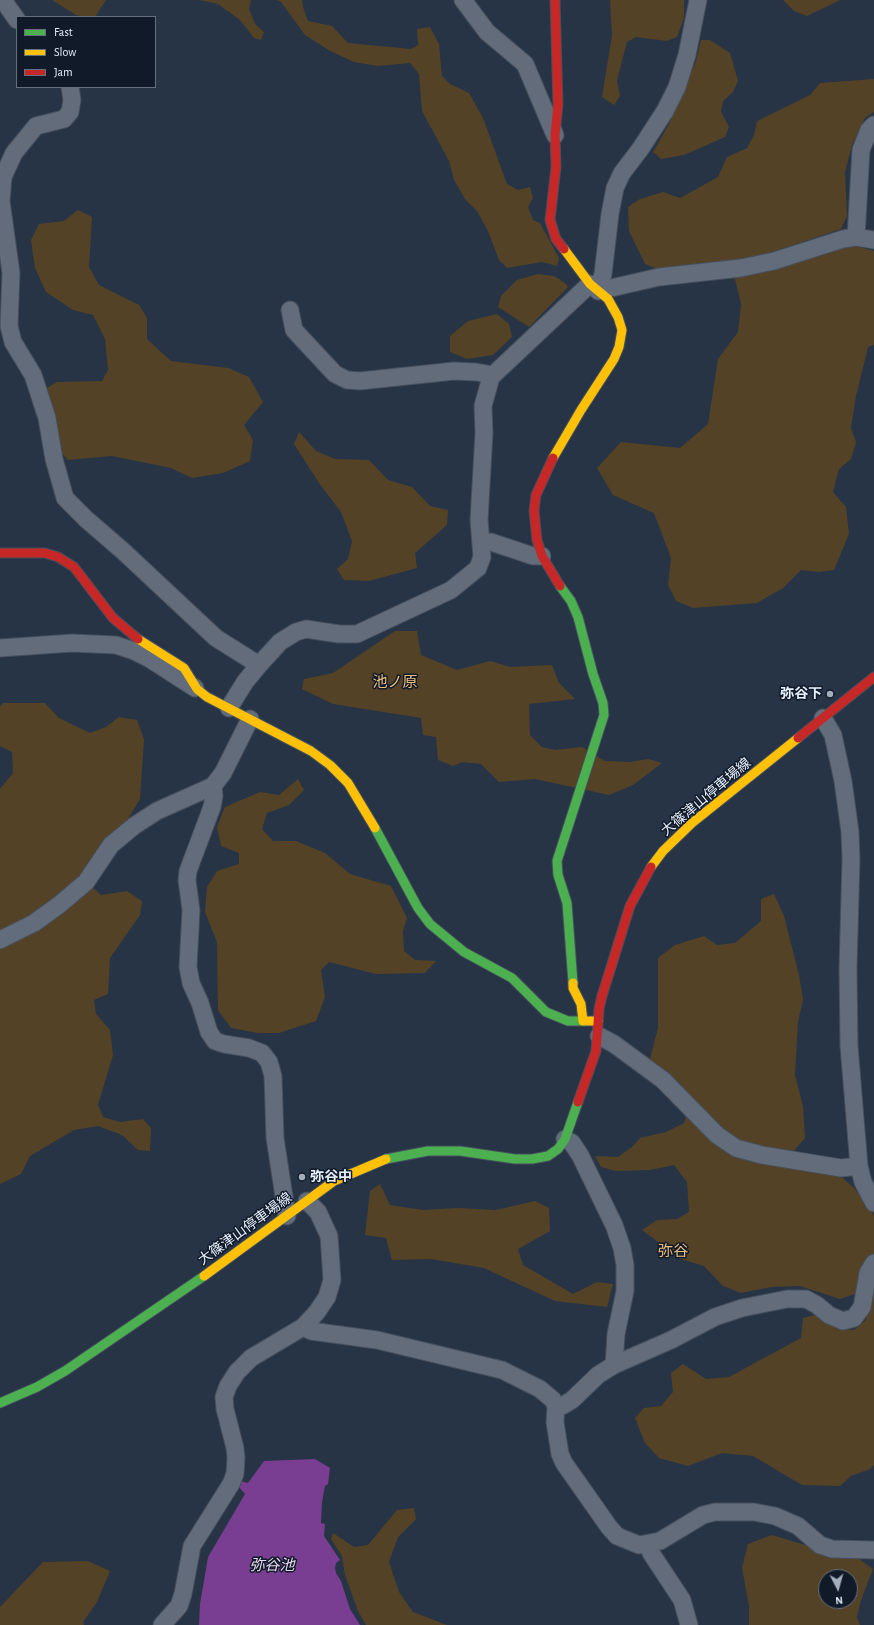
<!DOCTYPE html>
<html>
<head>
<meta charset="utf-8">
<style>
	body { margin:0 }
	#map { position:relative; width:874px; height:1625px; overflow:hidden; background:#273446; font-family:"Alegreya Sans",sans-serif }
	canvas { display:block }
	.legend { position:absolute; left:16px; top:16px; width:140px; height:72px; box-sizing:border-box; background:#101a29; border:1px solid #666f7d; margin:0; padding:5px 7px; list-style:none; font-size:12px; color:#e6effc }
	.legend li { display:flex; align-items:center; gap:8px; height:20px }
	.legend b { width:20px; border:1px solid #666f7d }
	.north { position:absolute; left:818px; top:1569px; width:40px; height:40px; box-sizing:border-box; background:#101a29; border:1px solid #666f7d; border-radius:50%; rotate:174deg; font-size:11px; font-weight:700; line-height:16px; text-align:center; color:#e6effc }
	.north::after { content:''; display:block; margin:auto; width:14px; height:18px; background:#a3aebc; clip-path:polygon(50% 0,100% 100%,50% 72%,0 100%) }
</style>
</head>
<body>
<div id="map">
<canvas width="874" height="1625"></canvas>
<ul class="legend">
<li><b style="height:5px;background:#4caf50"></b>Fast</li>
<li><b style="height:5px;background:#ffc107"></b>Slow</li>
<li><b style="height:5px;background:#c62828"></b>Jam</li>
</ul>
<div class="north">N</div>
</div>
<script>
const context = document.querySelector('canvas').getContext('2d');
context.lineJoin = 'round';
function paint(path, color) { context.fillStyle = color; context.fill(path, 'evenodd'); }
const toPath = rows => new Path2D(rows.map(r => 'M' + r).join(''));
function trace(path, color, width, dash) { context.strokeStyle = color; context.lineWidth = width; context.lineCap = dash ? 'butt' : 'round'; context.setLineDash(dash || []); context.stroke(path); }
function drawText(font, color, halo, rows, align = 'center') {
  context.font = font + ' "Alegreya Sans","Noto Sans JP",sans-serif'; context.lineWidth = 3; context.setLineDash([]); context.textBaseline = 'middle'; context.strokeStyle = halo; context.fillStyle = color; for (const [text, x, y, turn = 0] of rows) {
    context.save(); context.translate(x, y); context.rotate((+turn || 0) * Math.PI / 180); context.textAlign = isNaN(turn) ? turn : align; if (halo) context.strokeText(text, 0, 0); context.fillText(text, 0, 0); context.restore();
  }
}
const green = toPath([
	[52,0,106,0,95,17,86,17,76,15],
	[199,0,251,0,249,9,255,24,264,32,261,40,254,38,240,20,218,4],
	[276,0,302,0,303,7,308,21,332,26,348,43,411,49,418,45,417,29,430,27,439,44,442,76,450,84,469,93,483,118,507,184,518,190,530,187,533,198,528,207,533,220,540,223,559,258,557,266,542,262,507,268,499,260,488,231,477,211,465,199,454,180,449,161,422,111,419,74,410,63,378,66,354,62,330,51,305,35,281,2],
	[610,0,684,0,684,18,677,37,667,41,636,37,627,42,617,80,620,96,614,105,602,97,612,35],
	[783,0,840,0,807,16,794,11],
	[701,40,710,40,730,53,738,81,733,92,723,101,721,112,729,127,725,137,684,155,661,159,653,152,669,124,696,61],
	[874,79,874,112,865,118,852,145,845,172,847,216,841,229,757,257,709,266,660,270,645,264,629,231,628,207,640,199,663,192,680,198,718,177,727,157,747,148,754,135,757,121,810,95,820,83],
	[78,210,92,217,89,267,99,285,139,305,147,318,147,339,171,361,228,368,249,377,263,402,244,425,253,440,250,461,223,473,192,478,171,468,112,456,68,460,57,448,45,389,57,382,102,381,108,370,105,339,93,315,73,310,46,292,35,268,31,240,39,224,64,221],
	[852,245,874,251,874,345,868,347,856,396,851,428,856,442,851,459,839,469,833,492,846,507,849,534,834,570,819,572,801,570,783,588,757,603,693,608,676,601,668,585,671,558,654,513,613,495,597,468,621,442,680,448,708,424,718,359,738,332,741,304,734,275,779,267],
	[538,274,554,276,565,283,568,287,529,327,498,307,501,296,517,280],
	[497,314,509,324,512,337,493,355,467,359,450,352,450,336,468,321],
	[299,432,316,451,335,459,369,460,388,480,412,487,430,506,448,510,447,525,415,553,417,568,369,581,344,580,337,569,348,559,352,541,341,512,319,483,294,444],
	[395,631,417,631,421,655,457,670,490,661,510,667,552,665,559,683,575,699,529,704,530,735,542,747,555,750,582,747,605,761,630,762,648,759,662,763,633,785,609,795,535,779,499,782,481,764,462,762,453,766,438,760,436,737,423,735,421,718,333,704,302,689,304,679,333,673],
	[3,703,45,703,59,718,90,733,106,727,119,717,137,720,144,739,140,799,128,819,101,844,91,867,92,887,101,895,127,891,142,901,140,915,110,958,108,994,94,1000,96,1014,110,1030,113,1055,98,1105,103,1117,120,1122,143,1119,151,1128,150,1151,138,1150,122,1135,98,1126,74,1130,30,1156,21,1174,0,1184,0,789,13,773,12,752,0,746,0,706],
	[298,779,304,790,289,805,267,813,262,829,273,841,296,841,325,853,350,874,391,886,407,918,403,931,404,951,415,960,436,961,425,973,376,974,329,962,321,970,325,997,316,1021,279,1033,258,1033,231,1028,218,1010,217,942,205,912,207,887,217,871,239,864,239,853,221,846,217,827,225,807,260,792,279,795],
	[774,894,784,916,799,975,803,999,798,1022,795,1075,803,1106,805,1138,790,1155,838,1174,854,1188,870,1207,874,1216,874,1254,861,1271,855,1294,840,1299,800,1286,771,1287,741,1293,723,1286,704,1266,681,1259,642,1230,657,1220,677,1219,689,1212,687,1182,674,1165,650,1170,616,1171,601,1167,595,1156,618,1157,632,1147,640,1138,666,1132,684,1123,688,1109,681,1084,650,1059,658,1028,658,958,675,945,704,936,717,945,735,943,761,921,761,899],
	[380,1184,390,1205,423,1210,458,1208,496,1210,535,1201,549,1208,550,1231,518,1249,523,1265,573,1294,597,1282,613,1284,607,1307,555,1301,484,1268,431,1259,392,1260,386,1238,365,1235,370,1191],
	[874,1274,874,1465,870,1469,851,1476,840,1486,802,1485,753,1456,722,1453,688,1466,659,1458,645,1443,635,1418,644,1408,661,1406,673,1392,671,1373,683,1364,706,1379,729,1377,801,1338,803,1318,815,1315,835,1328,854,1330,866,1320,866,1298],
	[414,1508,416,1519,398,1537,389,1562,399,1592,413,1612,447,1625,366,1625,358,1611,345,1575,342,1556,331,1539,333,1533,354,1547,368,1545,397,1510],
	[772,1535,838,1555,859,1559,873,1569,861,1600,857,1617,860,1625,749,1625,749,1606,742,1568,748,1544],
	[826,1577,850,1577,850,1601,826,1601],
	[88,1561,110,1571,97,1602,83,1622,84,1625,0,1625,0,1607,43,1562]
]);
const water = toPath([
	[315,1459,330,1468,328,1484,325,1486,322,1502,321,1523,325,1524,324,1536,340,1560,336,1563,335,1568,336,1573,341,1581,350,1609,360,1625,199,1625,200,1604,208,1557,245,1494,238,1486,240,1481,248,1483,264,1461]
]);
const street = toPath([
	[3,0,17,20],
	[463,0,487,32,525,64,555,135],
	[698,0,687,55,677,87,665,111,641,148,622,173,615,188,610,214,603,274,598,291,659,277,741,268,774,261,843,239,856,237,874,240],
	[70,87,72,100,70,112,64,119,36,126,14,153,3,177,1,201,11,273,9,326,13,342,33,375,47,418,54,459,65,498,86,519,123,551,216,638,259,665],
	[856,237,861,150,869,130,874,125],
	[290,310,294,330,335,374,347,380,360,381,454,371,476,372,487,374,491,377],
	[491,377,590,284],
	[482,542,491,542,533,556,542,556],
	[0,648,72,643,116,645,134,651,150,659,195,688],
	[229,708,245,682,259,665,280,642,296,632,306,629,339,634,357,634,451,590,478,568,482,557,479,520,484,433,483,406,491,377],
	[823,718,833,735,843,781,850,832,851,859,848,968,849,1046,859,1166,863,1182,874,1203],
	[213,786,214,796,212,807,188,871,187,880,191,910,188,967,191,983,200,1003,209,1032,215,1041,224,1044,249,1048,262,1053,269,1062,273,1076,275,1138,287,1216],
	[0,940,34,923,59,905,86,882,111,845,134,826,157,811,213,786,223,773,250,719],
	[599,1036,614,1044,663,1080,717,1135,736,1148,762,1155,841,1168,859,1166],
	[565,1139,572,1143,580,1155,614,1225,622,1248,625,1265,625,1291,616,1334,614,1365],
	[303,1327,311,1331,377,1340,502,1370,540,1389,553,1400,556,1406,555,1422,560,1454,564,1463,609,1527,617,1536,639,1545,660,1541,703,1515,715,1512,754,1512,775,1516,798,1526,820,1545,832,1549,874,1550],
	[556,1406,562,1406,572,1400,598,1375,614,1365,671,1340,715,1317,742,1308,787,1299,806,1299,817,1305,829,1315,843,1321,854,1318,862,1307,868,1273,874,1263],
	[649,1544,651,1553,682,1600,689,1625],
	[162,1625,179,1606,183,1594,192,1546,231,1484,235,1474,236,1458,235,1448,225,1409,224,1397,228,1386,237,1372,251,1358,303,1327,317,1312,327,1297,332,1280,329,1236,318,1212,307,1201]
]);
const fast = toPath([
	[560,586,571,601,578,617,593,674,603,703,604,715,557,861,558,875,567,903,573,983],
	[375,828,418,908,430,924,464,952,512,978,546,1012,568,1021,583,1021],
	[386,1159,428,1151,460,1151,515,1159,532,1159,548,1156,558,1149,565,1139,578,1102],
	[0,1403,37,1387,65,1371,204,1276]
]);
const slow = toPath([
	[553,458,581,410,614,359,619,347,622,330,618,317,608,299,590,284,564,249],
	[138,639,184,668,197,689,207,697,311,751,330,765,348,783,375,828],
	[651,867,663,851,692,823,798,738],
	[573,983,573,988,581,1004,583,1021,598,1021],
	[204,1276,334,1181,386,1159]
]);
const jam = toPath([
	[555,0,558,104,555,135,556,167,550,220,556,239,564,249],
	[553,458,536,495,534,511,537,540,542,556,560,586],
	[0,553,45,553,58,557,74,567,113,618,138,639],
	[798,738,874,677],
	[578,1102,596,1051,599,1009,602,996,630,906,651,867]
]);
const markers = [
	[830,694,4,"#a3aebc"],
	[302,1177,4,"#a3aebc"]
];
const poiNames = [
	["弥谷下",822,694],
	["弥谷中",310,1177,"left"]
];
const streetNames = [
	["大篠津山停車場線",706,797,-40],
	["大篠津山停車場線",245,1229,-36]
];
const neighbourhoodNames = [
	["池ノ原",395,682],
	["弥谷",673,1251]
];
const waterNames = [
	["弥谷池",272,1565]
];
paint(green, '#544226');
paint(water, '#793d91');
trace(street, '#454f5d', 19);
trace(fast, '#454f5d', 11);
trace(slow, '#454f5d', 11);
trace(jam, '#454f5d', 11);
trace(street, '#626c7a', 17);
trace(fast, '#4caf50', 9);
trace(slow, '#ffc107', 9);
trace(jam, '#c62828', 9);
for (const [x, y, r, color] of markers) { const dot = new Path2D(); dot.arc(x, y, r, 0, 2 * Math.PI); context.fillStyle = color; context.fill(dot); trace(dot, '#101a29', 1.5); }
drawText('bold 14px', '#e6effc', '#101a29', poiNames, 'right');
drawText('14px', '#e6effc', '#101a29', streetNames);
drawText('15px', '#edbf7c', '#101a29', neighbourhoodNames);
drawText('italic 15px', '#e9d8f0', '#101a29', waterNames);
</script>
</body>
</html>
